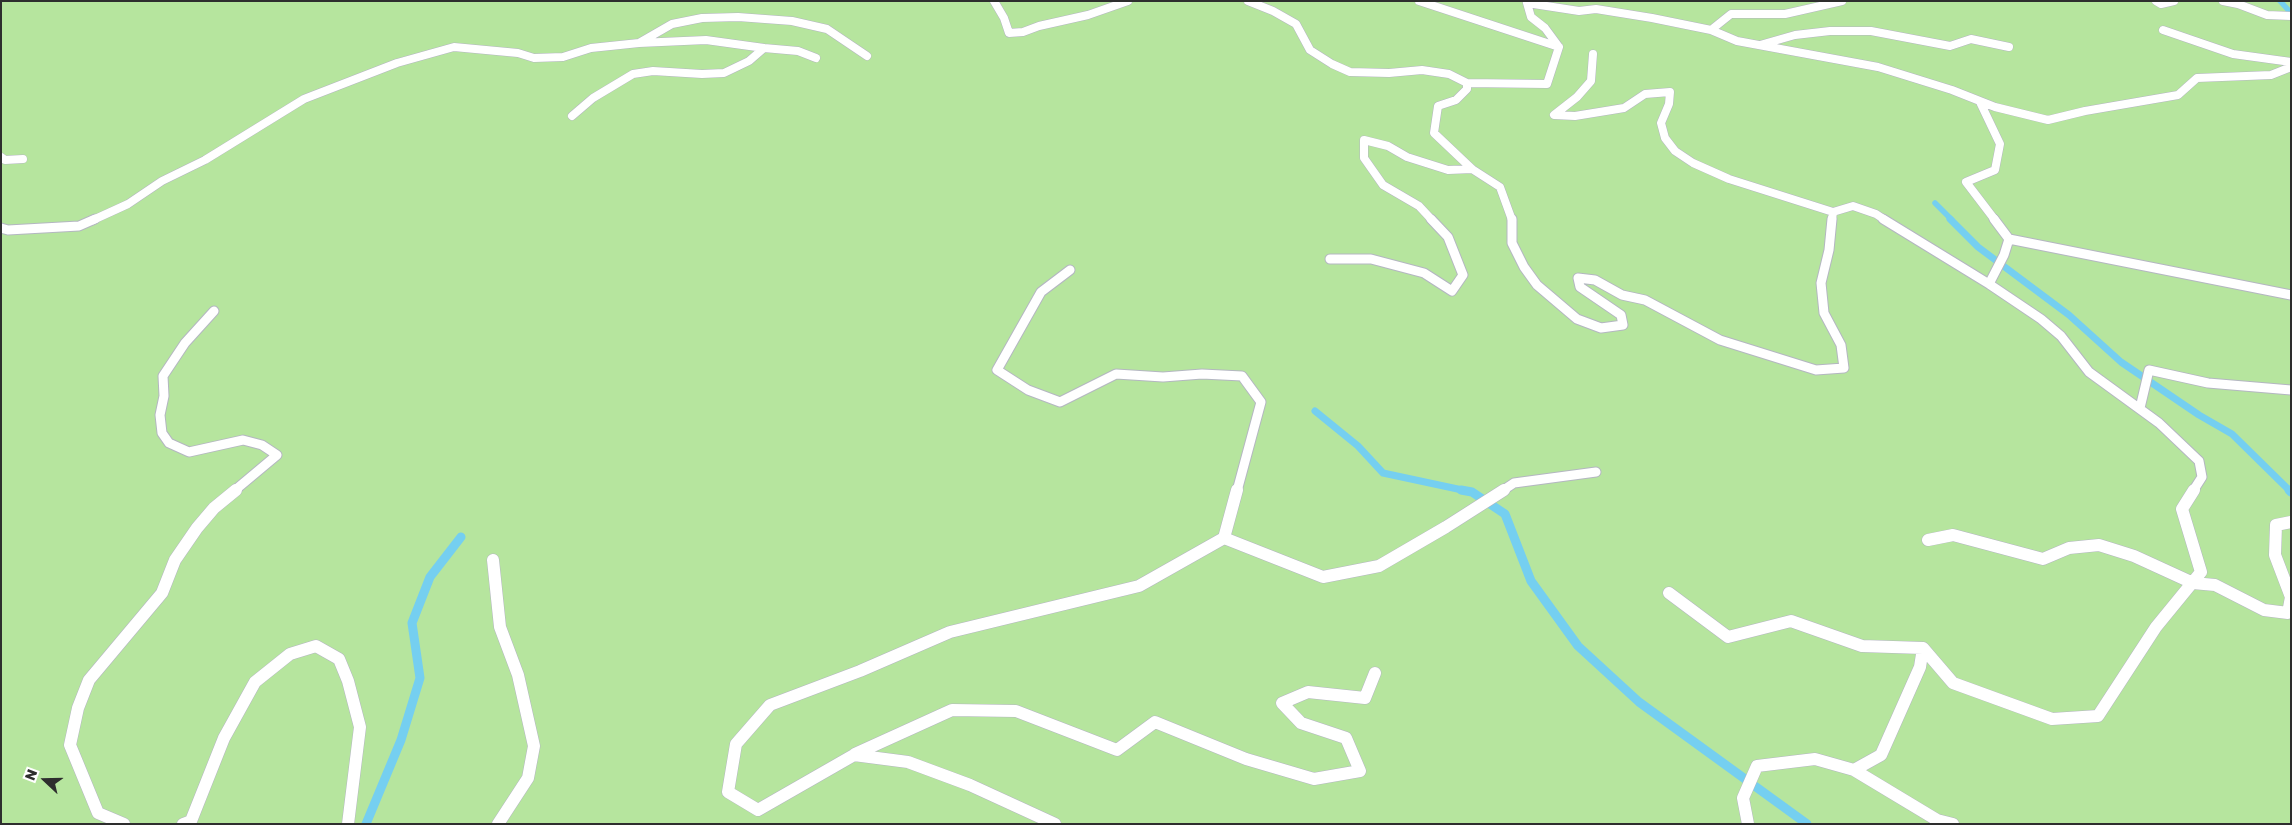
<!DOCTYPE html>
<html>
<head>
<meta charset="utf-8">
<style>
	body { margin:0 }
	#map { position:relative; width:2292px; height:825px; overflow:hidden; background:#efe9e1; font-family:"Golos Text",sans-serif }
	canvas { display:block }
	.frame { position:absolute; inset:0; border:2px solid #2e2e2e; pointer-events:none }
	.north { position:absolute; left:20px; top:755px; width:50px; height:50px; -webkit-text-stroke:4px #fff; paint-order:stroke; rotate:291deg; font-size:14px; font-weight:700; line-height:20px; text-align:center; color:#2e2e2e }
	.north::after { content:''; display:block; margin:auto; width:18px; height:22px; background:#2e2e2e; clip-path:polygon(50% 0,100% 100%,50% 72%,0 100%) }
</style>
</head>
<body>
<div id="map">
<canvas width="2292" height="825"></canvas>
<div class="frame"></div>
<div class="north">N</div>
</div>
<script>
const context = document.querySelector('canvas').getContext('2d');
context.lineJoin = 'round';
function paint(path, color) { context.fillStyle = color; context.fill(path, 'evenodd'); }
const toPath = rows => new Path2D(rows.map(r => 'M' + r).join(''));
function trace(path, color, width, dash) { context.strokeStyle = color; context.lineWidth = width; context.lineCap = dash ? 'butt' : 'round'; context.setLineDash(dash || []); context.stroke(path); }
const green = toPath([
	[1,1,2291,1,2291,824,1,824]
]);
const streamFar2 = toPath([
	[2280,1,2291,13],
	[1935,203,1952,220]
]);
const streamFar1 = toPath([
	[1950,219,1978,247,2069,315,2121,362,2199,415,2232,434,2290,491],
	[1315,411,1358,446,1383,473,1467,491]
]);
const stream = toPath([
	[1461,490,1472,492,1505,514,1531,581,1578,646,1639,702,1807,824],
	[2289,490,2291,492],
	[366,824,401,740,420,678,412,623,430,577,461,537]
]);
const laneFar2 = toPath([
	[994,1,1004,18,1009,33,1023,32,1039,26,1088,15,1128,1],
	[1248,1,1273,11,1296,24,1310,50,1332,64,1350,72,1389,73,1422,70,1449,74,1467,83,1467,89,1456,100,1438,106,1434,133,1472,169,1500,187,1512,220],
	[1419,1,1559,47],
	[2156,1,2161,4,2174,1],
	[2223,1,2238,4,2267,15,2291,16],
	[1711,30,1731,14,1785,14,1842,1],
	[2163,30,2233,54,2291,62],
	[1760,45,1795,35,1830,31,1871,31,1950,46,1971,39,2009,47],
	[764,48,798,51,816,58],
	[1593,54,1591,81,1577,97,1554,115,1575,116,1624,108,1645,94,1670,92,1669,104,1661,123,1665,138,1675,151,1693,163,1729,179,1833,212],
	[1467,83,1547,84,1559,47,1545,28,1531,17,1527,3,1579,11,1596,9,1652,18,1711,30,1737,41,1878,67,1952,90,1995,107,2048,120,2085,111,2178,95,2197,78,2271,75,2291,67],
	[1980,102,2000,144,1995,170,1966,182,1995,220],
	[572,116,593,98,633,74,653,71,702,74,724,73,749,61,764,48,706,40,639,43],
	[1,157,5,160,23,159],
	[93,220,128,204,162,181,205,160,304,99,397,63,454,47,518,53,534,58,563,57,591,48,639,43,672,24,702,18,738,17,792,21,827,29,867,56],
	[1432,220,1419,206,1383,185,1364,158,1364,140,1388,146,1407,157,1448,170,1472,169],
	[1832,220,1833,212,1853,206,1876,214,1885,220]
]);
const laneFar1 = toPath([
	[1512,219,1512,243,1524,267,1537,285,1577,319,1601,328,1623,325,1621,315,1580,287,1578,278,1595,280,1622,295,1645,300,1720,340,1816,370,1844,368,1841,345,1824,313,1821,283,1829,250,1832,219],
	[1883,219,1989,284,2041,319,2061,336,2089,372,2159,423,2199,461,2202,477,2193,491],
	[1,228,8,230,79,226,95,219],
	[2009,239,2291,295],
	[1330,259,1371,259,1424,273,1452,291,1463,275,1448,237,1431,219],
	[1070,270,1041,292,997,370,1028,390,1060,402,1116,374,1163,377,1202,374,1242,376,1261,402,1237,491],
	[1989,284,2004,255,2009,239,1994,219],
	[214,311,185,343,163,376,164,396,160,415,162,433,169,443,189,452,243,440,262,445,277,455,234,491],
	[2140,408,2149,370,2208,383,2291,390],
	[1502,491,1514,483,1596,472]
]);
const lane = toPath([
	[1224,538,1323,577,1379,566,1446,527,1504,490],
	[1928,540,1953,535,2043,559,2069,548,2099,545,2134,556,2193,583,2215,585,2264,610,2288,613,2291,597,2275,555,2276,525,2291,522],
	[493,560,500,627,518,675,534,746,528,778,498,824],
	[1669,593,1728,637,1791,621,1862,646,1923,648],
	[855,754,952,710,1016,711,1117,750,1155,722,1246,759,1314,779,1360,771,1346,738,1301,723,1282,703,1308,692,1365,698,1375,673],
	[1854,770,1937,820,1953,824],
	[124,824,98,813,70,745,78,708,89,680,162,593,175,560,197,528,214,508,236,490],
	[183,824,191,821,224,738,255,682,290,654,316,646,339,659,348,681,360,727,348,824],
	[1055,824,970,785,908,762,854,755,758,810,728,792,736,744,770,705,860,671,950,632,1139,586,1224,538,1237,490],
	[1748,824,1743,798,1757,766,1815,759,1854,770,1881,755,1920,667,1923,648,1953,683,2052,719,2098,716,2156,627,2201,572,2182,509,2194,490]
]);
paint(green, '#b6e59e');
trace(streamFar2, '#75cff0', 5.5);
trace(streamFar1, '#75cff0', 7);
trace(stream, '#75cff0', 9);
trace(laneFar2, '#b4b7c1', 9);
trace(laneFar1, '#b4b7c1', 11);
trace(lane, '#b4b7c1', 13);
trace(laneFar2, '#fff', 8);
trace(laneFar1, '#fff', 9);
trace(lane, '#fff', 12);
</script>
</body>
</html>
